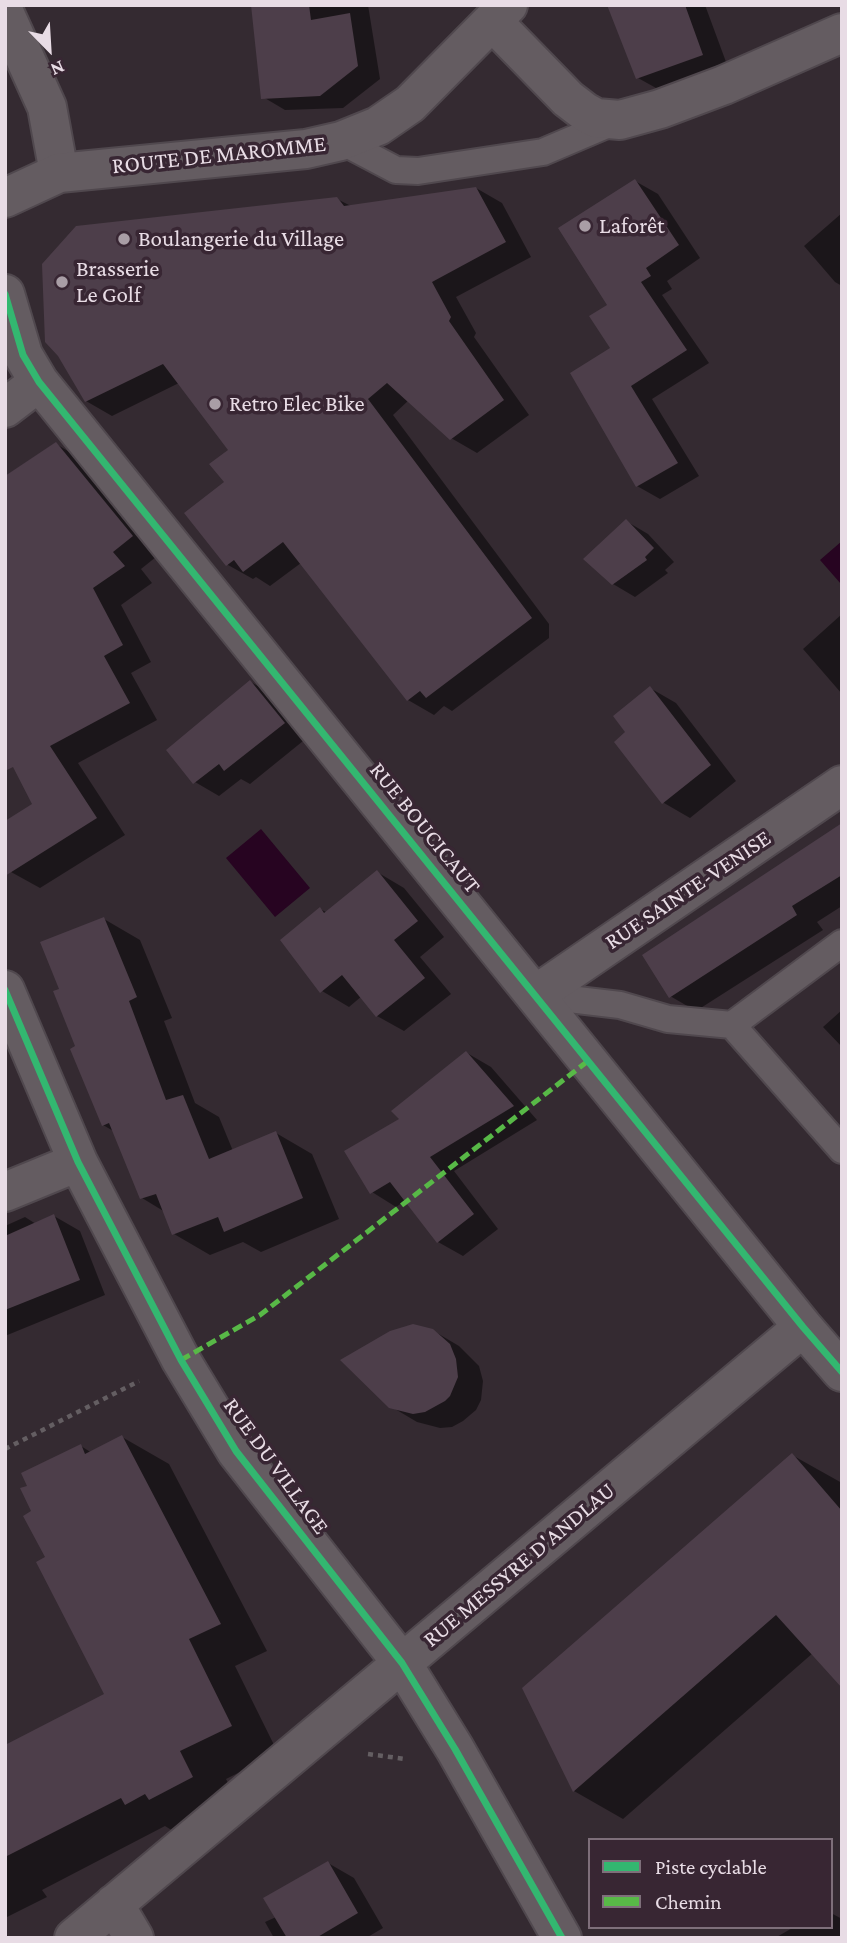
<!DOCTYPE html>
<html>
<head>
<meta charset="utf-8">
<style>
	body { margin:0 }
	#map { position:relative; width:847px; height:1943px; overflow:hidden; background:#342a31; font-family:"Crimson Pro",serif }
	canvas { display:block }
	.frame { position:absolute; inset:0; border:7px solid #e8dce5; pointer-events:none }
	.legend { position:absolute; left:588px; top:1838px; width:245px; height:91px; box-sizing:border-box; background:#382633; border:2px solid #7e6f7a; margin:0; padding:9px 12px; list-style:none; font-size:21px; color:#e8dce5 }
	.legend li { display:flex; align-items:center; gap:14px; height:35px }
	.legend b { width:35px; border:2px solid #7e6f7a }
	.north { position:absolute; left:14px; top:14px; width:70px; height:70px; -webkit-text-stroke:5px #382633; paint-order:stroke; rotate:156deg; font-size:19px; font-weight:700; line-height:28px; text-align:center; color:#e8dce5 }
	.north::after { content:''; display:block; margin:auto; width:24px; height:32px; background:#e8dce5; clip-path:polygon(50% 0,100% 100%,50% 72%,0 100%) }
</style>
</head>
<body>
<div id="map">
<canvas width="847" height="1943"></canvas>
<div class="frame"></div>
<ul class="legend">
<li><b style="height:9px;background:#33b770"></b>Piste cyclable</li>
<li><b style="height:9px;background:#58b947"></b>Chemin</li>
</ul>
<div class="north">N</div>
</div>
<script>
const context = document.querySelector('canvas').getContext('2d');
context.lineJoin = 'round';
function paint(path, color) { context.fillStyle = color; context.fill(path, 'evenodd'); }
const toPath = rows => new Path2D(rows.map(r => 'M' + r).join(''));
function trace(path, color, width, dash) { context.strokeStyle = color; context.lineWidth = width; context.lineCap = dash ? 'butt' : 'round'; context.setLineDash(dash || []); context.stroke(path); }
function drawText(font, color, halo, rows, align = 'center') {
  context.font = font + ' "Crimson Pro",serif'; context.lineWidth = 7; context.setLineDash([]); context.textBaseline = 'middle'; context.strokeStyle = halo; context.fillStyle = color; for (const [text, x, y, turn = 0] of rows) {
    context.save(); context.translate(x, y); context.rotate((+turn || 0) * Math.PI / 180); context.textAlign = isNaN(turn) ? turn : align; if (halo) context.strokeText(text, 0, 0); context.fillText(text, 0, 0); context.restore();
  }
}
const water = toPath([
	[842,541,842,584,841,584,820,560],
	[261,829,310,888,275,917,226,858]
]);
const shadow = toPath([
	[253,5,368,5,380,79,343,108,285,110,263,97],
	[625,5,705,5,729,70,665,93,638,78],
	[635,181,658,194,700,258,667,281,672,289,662,295,709,363,652,399,699,476,660,499,637,486,613,348,610,305],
	[476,188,502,203,531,257,456,297,476,333,474,337,529,415,477,453,451,438,409,400,393,415,549,624,549,638,452,711,444,706,434,715,408,700,301,563,270,586,256,577,253,579,228,565,226,482,230,450,179,383,112,416,86,401,337,199,351,206],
	[842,213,842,286,835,282,804,246],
	[56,444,85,461,161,553,141,569,152,583,121,605,151,662,131,673,157,720,78,763,125,835,40,888,11,872,34,804],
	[626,521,648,534,674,562,665,570,668,573,635,597,613,584],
	[842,614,842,694,803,649],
	[251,682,275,696,308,737,250,784,241,779,219,796,195,782],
	[650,688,676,703,736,781,690,818,664,803,628,732],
	[842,825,842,906,817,922,823,930,696,1011,670,996],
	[377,872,404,888,444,937,420,957,451,994,404,1031,377,1016,362,996,349,1007,322,991,320,909,328,913],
	[104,919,140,940,172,1018,164,1021,195,1103,219,1117,233,1151,276,1133,312,1154,339,1219,261,1252,243,1242,210,1255,174,1234,165,1212,142,1198,115,1132,103,1125,77,1047,62,991],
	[842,1010,842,1047,823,1027],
	[467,1053,491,1067,537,1120,454,1171,498,1229,463,1256,438,1242,406,1200,396,1207,372,1192,401,1120],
	[54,1216,80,1231,105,1295,5,1336,5,1226,25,1217,36,1224],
	[432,1330,459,1346,479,1366,483,1381,481,1400,476,1410,463,1421,452,1427,440,1428,417,1422,390,1406],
	[122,1437,169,1464,267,1651,235,1666,278,1753,226,1779,239,1805,173,1831,165,1826,42,1890,47,1897,5,1918,5,1747,106,1694,47,1558,34,1512,29,1487,81,1446,92,1453],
	[792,1455,842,1483,842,1685,813,1653,623,1819,574,1791],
	[328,1863,354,1878,383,1928,366,1938,274,1938,265,1922,276,1917],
	[831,1913,842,1919,842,1938,775,1938,794,1927,831,1927]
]);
const building = toPath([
	[251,5,309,5,311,20,350,13,358,66,320,96,261,99],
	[607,5,685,5,703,55,636,79],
	[635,179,679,245,646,268,651,276,641,282,687,350,631,386,678,463,636,487,570,373,610,348,589,316,607,305,558,228],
	[476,187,506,242,432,282,451,317,449,321,504,400,450,440,387,383,368,399,532,618,426,698,420,691,407,701,283,542,243,572,234,560,226,566,184,513,224,482,209,464,228,450,163,364,85,402,58,356,45,342,42,264,76,226,337,197,344,206],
	[56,442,133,536,113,552,125,566,93,588,123,645,104,656,130,703,50,746,97,818,5,876,5,821,32,804,13,767,5,771,5,476],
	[626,519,654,548,645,557,647,560,612,585,583,559],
	[250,680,285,723,224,771,219,764,193,784,166,750],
	[650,686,711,765,662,804,614,742,625,732,613,716],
	[842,823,842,875,792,906,797,915,669,998,642,955],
	[377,870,418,921,394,940,425,978,376,1017,342,975,320,993,280,940,320,907,324,913],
	[104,917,137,997,129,1001,166,1100,183,1095,209,1159,276,1131,303,1198,224,1232,218,1217,172,1235,156,1194,140,1199,109,1123,102,1126,70,1049,75,1046,53,991,59,989,40,942],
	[466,1051,514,1106,430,1157,474,1214,437,1243,390,1182,370,1194,344,1151,399,1119,391,1111],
	[54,1214,80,1280,5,1310,5,1236],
	[413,1324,433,1329,450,1344,456,1359,458,1377,450,1396,445,1401,425,1412,413,1414,389,1408,340,1360,390,1331],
	[122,1435,221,1624,189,1639,232,1726,180,1751,193,1777,149,1800,145,1794,125,1805,121,1798,5,1857,5,1745,104,1694,36,1562,45,1557,23,1516,31,1511,20,1488,27,1486,21,1473,81,1444,85,1454],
	[792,1453,842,1511,842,1688,776,1615,573,1792,522,1688],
	[328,1861,358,1913,316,1938,287,1938,263,1898]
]);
const path = toPath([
	[5,1449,139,1381],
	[368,1754,405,1759]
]);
const lane = toPath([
	[341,141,396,170,418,171,543,152,618,120],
	[535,995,620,1005,668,1019,732,1025,842,943],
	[732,1025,842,1150]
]);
const street = toPath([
	[5,14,47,107,59,173],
	[5,294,23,355,39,382,803,1327,842,1372],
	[5,408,39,382],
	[5,990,78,1162,181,1360,236,1451,402,1663,455,1749,562,1938],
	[535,995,842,785],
	[5,1192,78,1162],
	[114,1904,134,1938],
	[74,1938,803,1327]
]);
const secondary = toPath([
	[492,21,568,99,585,112,596,118,620,120,660,109,724,85,842,33],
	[5,198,59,173,306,149,341,141,378,126,410,104,508,5]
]);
const quiet = toPath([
	[181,1360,260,1315,588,1061]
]);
const cycleway = toPath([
	[5,294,23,355,39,382,803,1327,842,1372],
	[5,990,78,1162,181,1360,236,1451,402,1663,455,1749,562,1938]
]);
const markers = [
	[585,226,7,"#a99ea6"],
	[124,239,7,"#a99ea6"],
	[62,282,7,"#a99ea6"],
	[215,404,7,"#a99ea6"]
];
const streetNames = [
	["ROUTE DE MAROMME",219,155,-6],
	["RUE BOUCICAUT",425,828,51],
	["RUE SAINTE-VENISE",688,890,-34],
	["RUE DU VILLAGE",276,1466,54],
	["RUE MESSYRE D'ANDLAU",519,1565,-40]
];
const poiNames = [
	["Laforêt",599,226],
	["Boulangerie du Village",138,239],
	["Brasserie",76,269],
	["Le Golf",76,295],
	["Retro Elec Bike",229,404]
];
paint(water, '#270421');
paint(shadow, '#0007');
paint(building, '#4d3e4a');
trace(lane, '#50484e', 30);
trace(street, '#50484e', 42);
trace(secondary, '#50484e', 42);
trace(path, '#645e62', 4.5, [5, 5]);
trace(lane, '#645c61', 26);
trace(street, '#645c61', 38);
trace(secondary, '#645c61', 38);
trace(quiet, '#58b947', 5, [10, 5]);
trace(cycleway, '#33b770', 7);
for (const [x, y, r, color] of markers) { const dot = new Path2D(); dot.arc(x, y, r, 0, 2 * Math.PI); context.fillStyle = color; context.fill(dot); trace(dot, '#382633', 2.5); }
drawText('23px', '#e8dce5', '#382633', streetNames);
drawText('23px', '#e8dce5', '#382633', poiNames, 'left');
</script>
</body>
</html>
